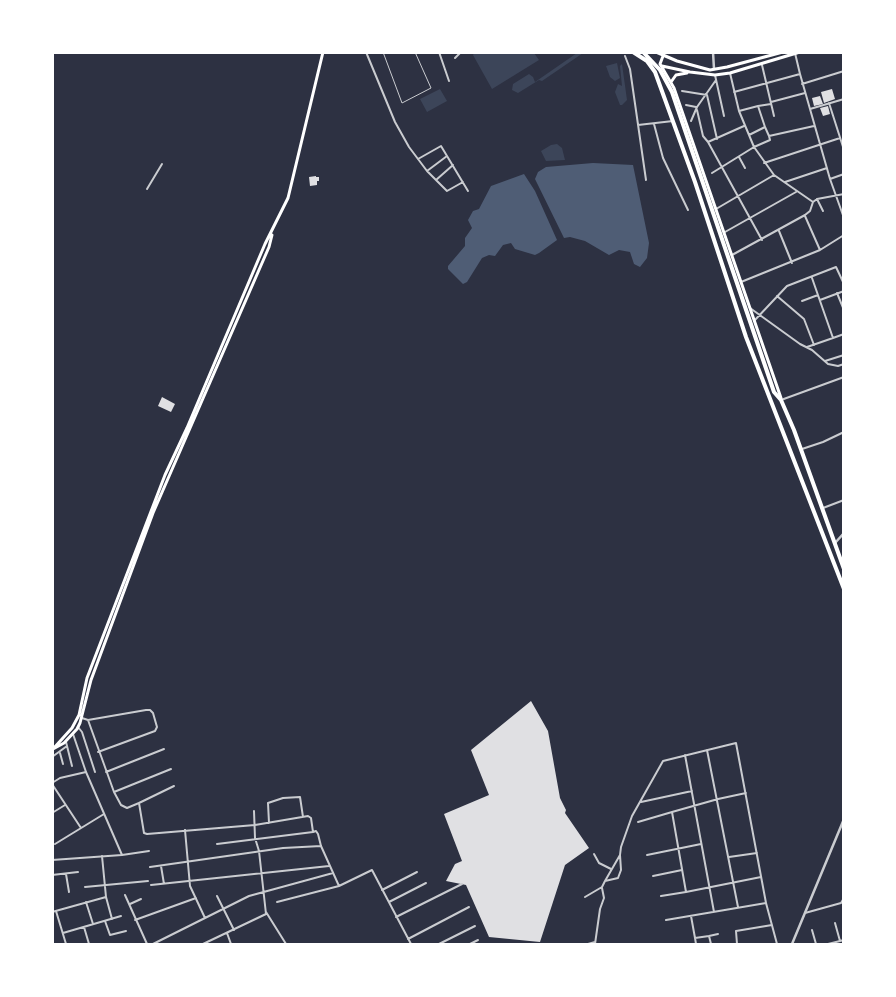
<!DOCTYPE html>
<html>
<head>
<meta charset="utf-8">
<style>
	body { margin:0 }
	#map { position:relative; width:896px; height:997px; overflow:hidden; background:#2d3142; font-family:"Noto Serif",serif }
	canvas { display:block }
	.frame { position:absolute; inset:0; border:54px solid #fff; pointer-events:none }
</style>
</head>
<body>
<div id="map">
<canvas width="896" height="997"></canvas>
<div class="frame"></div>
</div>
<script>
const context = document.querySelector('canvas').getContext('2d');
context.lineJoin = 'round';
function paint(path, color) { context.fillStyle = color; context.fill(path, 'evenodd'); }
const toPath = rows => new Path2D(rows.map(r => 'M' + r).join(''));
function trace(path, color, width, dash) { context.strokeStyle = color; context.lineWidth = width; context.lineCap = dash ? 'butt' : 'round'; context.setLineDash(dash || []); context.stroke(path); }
const green = toPath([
	[475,52,534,53,539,60,492,89,473,55],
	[577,53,583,53,542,81,539,80,518,93,512,90,513,84,529,74,533,77,535,82],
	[617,63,620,78,615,81,610,77,606,66],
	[622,64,627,100,622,105,620,105,615,92,618,84,622,86,620,66],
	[440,89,447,101,427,112,420,99],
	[557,144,562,148,565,160,546,161,541,151,551,145]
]);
const water = toPath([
	[593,163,633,165,649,243,647,258,640,267,634,264,630,252,619,250,609,255,585,241,570,237,564,238,535,179,538,172,546,167],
	[524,174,535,191,557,240,539,253,535,255,515,249,511,243,503,245,495,256,489,255,482,258,467,282,463,284,448,269,448,266,465,246,465,238,472,228,468,220,473,211,479,209,491,186]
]);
const building = toPath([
	[832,89,835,99,824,103,821,92],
	[820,96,823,104,814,106,812,98],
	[828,106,830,114,823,116,820,108],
	[316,176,316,177,319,177,319,181,317,181,317,185,310,186,309,177],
	[162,397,175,404,171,412,158,406],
	[531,701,548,731,560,798,566,810,565,813,589,848,565,865,540,942,489,937,466,885,446,881,455,864,462,861,444,814,489,795,471,750]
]);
const service = toPath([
	[383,52,402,103,431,88,415,52]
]);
const minor = toPath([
	[366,52,395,122,409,147,427,171,436,180,453,165],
	[439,52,449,81],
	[473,52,474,53],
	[625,56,630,69,646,180],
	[455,58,461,52],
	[762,65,774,116],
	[730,73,739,111,754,147,774,175,813,202,810,211,805,215,732,255],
	[800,74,830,179,844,218],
	[715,75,724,116],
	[802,84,844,71],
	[682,91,707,95,717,139],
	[734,92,800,74,795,53],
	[771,102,805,93],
	[829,103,844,150],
	[686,105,696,107],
	[758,106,771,104],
	[810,109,844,99],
	[697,110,703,136,708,142,762,240],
	[739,111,758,106,765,127,749,135],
	[691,121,697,107,716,80],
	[654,124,663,158,688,210],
	[638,125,673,121],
	[765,127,769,136],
	[708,142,744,126],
	[739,157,745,168],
	[418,159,441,146,468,191],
	[764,163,840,138],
	[427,171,447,156],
	[712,173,754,147,770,140,769,136,814,126],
	[830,179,844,174],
	[436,180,447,191,463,182],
	[785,182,827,168],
	[147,189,162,164],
	[817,199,823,211],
	[813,202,817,199,844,194],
	[716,209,774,175],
	[805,216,820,250],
	[779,231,792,263],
	[725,232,796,192],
	[844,272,844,276],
	[812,278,833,338,844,334],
	[741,282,820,250,844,235],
	[837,293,844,310],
	[777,296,804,319,814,345],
	[820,300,844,291],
	[802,301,818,295],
	[750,308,800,344,812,350,828,364,838,366,844,364],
	[754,321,787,286,836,267,844,284],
	[807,347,833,338],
	[825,361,844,355],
	[781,400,844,377],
	[802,449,823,442,844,432],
	[823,508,844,500],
	[82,718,88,720,114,792,121,805,127,808,139,803,144,833,147,834,255,825,308,816,311,818,313,832,316,831,318,834,321,846,339,886],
	[88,720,146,710,150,710,153,713,157,727,155,731,98,752],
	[78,727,82,732,95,772],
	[73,734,86,772,122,855],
	[66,742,72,766],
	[707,750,738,907],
	[60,753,63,764],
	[685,755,714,912],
	[52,757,67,746],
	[106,772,164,749],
	[52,783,60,778,86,772],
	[52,784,81,828],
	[114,792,171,769],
	[641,802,692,791],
	[139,803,174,786],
	[52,813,65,805],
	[638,822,672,812],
	[269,823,268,803,283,798,300,797,303,817],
	[185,830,190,886,205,918],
	[55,844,104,814],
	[217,844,313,832],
	[594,854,599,863,611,869],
	[647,855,701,844],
	[102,856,106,897,112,919],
	[729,857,757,853],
	[52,860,122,855,149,851],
	[161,866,164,884],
	[150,867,283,848,321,846],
	[66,874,69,892],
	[52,875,78,872],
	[653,876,682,870],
	[605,881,620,855],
	[151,885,329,866],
	[85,887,148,881],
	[382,890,417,872],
	[686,892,761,877],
	[125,895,147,944],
	[217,896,234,930],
	[661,896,686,892,672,812,718,799,746,793],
	[585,897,602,887,605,881,618,878,621,870,620,855,621,847,632,816,663,761,736,743,766,903,777,944,779,944],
	[86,902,93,924],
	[277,902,339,886,372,870,411,944],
	[389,902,426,883],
	[130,904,141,899],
	[56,911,66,944],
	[52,912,106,897],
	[266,912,286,944],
	[805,913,841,903,844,898],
	[691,916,695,938,709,936,711,944],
	[396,917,462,884],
	[135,920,196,898],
	[666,920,766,903],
	[105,921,110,935,126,931],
	[835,923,840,941],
	[84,927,89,944],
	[812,930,816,944],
	[63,933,121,916],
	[227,933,231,944],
	[709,936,718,934],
	[695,938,696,944],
	[408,939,469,907],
	[153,944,249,896,333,873],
	[203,944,266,914,259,851,255,838,254,811],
	[439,944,475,926],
	[470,944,478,940],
	[588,944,595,942],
	[595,944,600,909,604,898,602,888],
	[737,944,736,931,772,925],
	[772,944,777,944],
	[828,944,844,940]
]);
const tertiary = toPath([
	[713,52,714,69],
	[835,543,844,533],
	[792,944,844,819]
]);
const secondary = toPath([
	[53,749,72,728,79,715,87,678,165,475,187,428,265,244,288,198,323,52],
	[53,749,64,743,77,729,80,723,91,680,153,513,269,247,272,235]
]);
const primary = toPath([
	[656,52,677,61,710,70,727,67,783,52],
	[663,56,660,64,674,88,781,398],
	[662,66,690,72,715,75,730,73,800,52],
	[671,82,676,75,687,73]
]);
const trunk = toPath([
	[633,52,647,61,655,72,695,182,746,337,844,589],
	[643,52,660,70,672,92,774,392,781,400,794,430,844,569]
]);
paint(green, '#3c4559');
paint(water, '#4f5d75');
paint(building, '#e0e0e3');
trace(service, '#caccd0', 1);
trace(minor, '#caccd0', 2);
trace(tertiary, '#caccd0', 2.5);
trace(secondary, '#fff', 3);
trace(primary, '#fff', 3);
trace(trunk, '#fff', 4);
</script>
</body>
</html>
